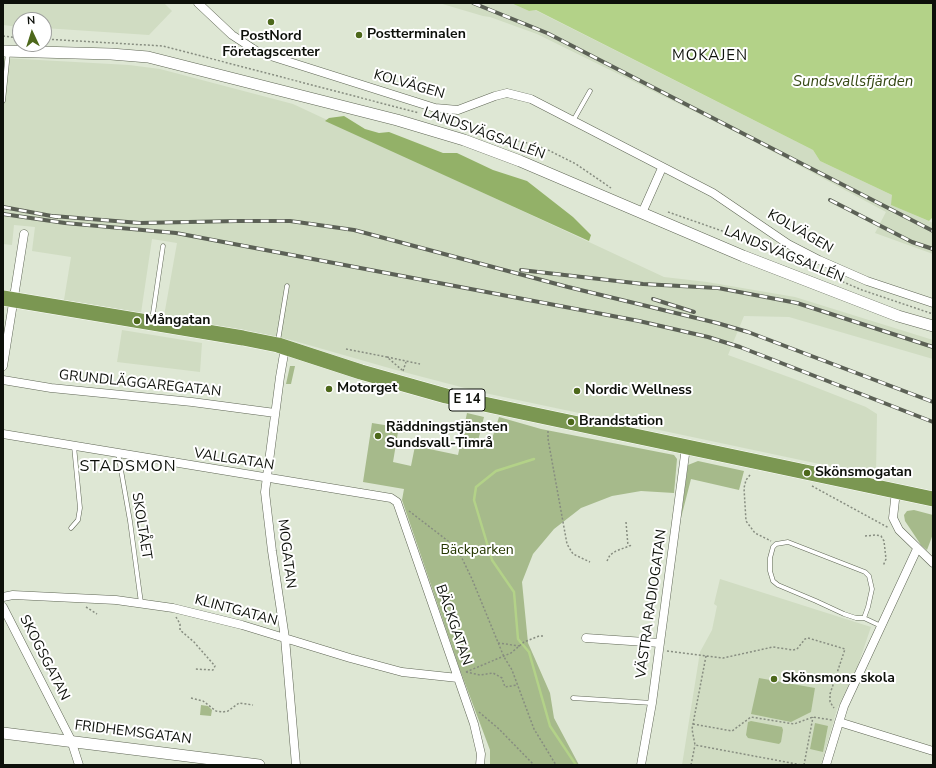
<!DOCTYPE html>
<html>
<head>
<meta charset="utf-8">
<style>
	body { margin:0 }
	#map { position:relative; width:936px; height:768px; overflow:hidden; background:#dee7d4; font-family:"Nunito Sans",sans-serif }
	canvas { display:block }
	.frame { position:absolute; inset:0; border:4px solid #0d100a; pointer-events:none }
	.north { position:absolute; left:12px; top:12px; width:40px; height:40px; box-sizing:border-box; background:#fff; border:1px solid #9e9f9d; border-radius:50%; rotate:356deg; font-size:11px; font-weight:700; line-height:16px; text-align:center; color:#0d100a }
	.north::after { content:''; display:block; margin:auto; width:14px; height:18px; background:#4d681b; clip-path:polygon(50% 0,100% 100%,50% 72%,0 100%) }
</style>
</head>
<body>
<div id="map">
<canvas width="936" height="768"></canvas>
<div class="frame"></div>
<div class="north">N</div>
</div>
<script>
const context = document.querySelector('canvas').getContext('2d');
context.lineJoin = 'round';
function paint(path, color) { context.fillStyle = color; context.fill(path, 'evenodd'); }
const toPath = rows => new Path2D(rows.map(r => 'M' + r).join(''));
function trace(path, color, width, dash) { context.strokeStyle = color; context.lineWidth = width; context.lineCap = dash ? 'butt' : 'round'; context.setLineDash(dash || []); context.stroke(path); }
function drawText(font, color, halo, rows, align = 'center') {
  context.font = font + ' "Nunito Sans",sans-serif'; context.lineWidth = 4; context.setLineDash([]); context.textBaseline = 'middle'; context.strokeStyle = halo; context.fillStyle = color; for (const [text, x, y, turn = 0] of rows) {
    context.save(); context.translate(x, y); context.rotate((+turn || 0) * Math.PI / 180); context.textAlign = isNaN(turn) ? turn : align; if (halo) context.strokeText(text, 0, 0); context.fillText(text, 0, 0); context.restore();
  }
}
const built = toPath([
	[3,3,164,3,172,11,149,35,44,28,44,20,20,20,20,27,3,25],
	[439,3,511,3,529,11,535,10,813,150,820,161,892,195,892,205,933,223,933,254,875,233,886,212,740,134,537,34,490,17,483,16],
	[3,58,129,65,160,69,293,104,664,277,707,282,795,297,933,340,933,359,789,317,744,316,728,355,797,380,866,407,877,414,876,476,480,392,396,370,291,340,164,316,177,243,152,239,141,313,64,300,71,257,32,251,35,227,14,225,12,245,3,244],
	[122,330,202,343,200,372,117,362],
	[720,579,871,627,857,668,837,709,821,765,682,765,700,652,712,630,717,606,714,604]
]);
const green = toPath([
	[290,366,295,366,291,384,286,384],
	[467,413,484,417,478,441,490,445,499,417,541,429,674,455,677,459,674,493,641,491,612,496,581,508,554,529,533,554,522,582,528,643,550,693,554,718,579,765,490,765,490,750,460,670,402,500,404,489,363,482,372,423,409,429,408,433,398,432,393,462,411,466,415,446,458,455],
	[698,461,744,471,739,490,691,479,681,518,688,465],
	[914,510,933,515,933,534,927,550,921,545,905,521,904,515,907,511],
	[759,678,815,688,811,712,791,722,751,714],
	[201,705,208,706,212,710,211,716,200,715],
	[751,721,782,727,783,730,781,742,779,744,748,738,746,735,748,722],
	[815,723,828,726,823,752,810,749]
]);
const forest = toPath([
	[344,116,365,129,379,133,389,132,443,153,457,153,493,170,527,181,573,217,591,235,589,241,325,121,329,118]
]);
const water = toPath([
	[511,3,933,3,933,217,929,221,891,205,892,195,820,161,813,150,536,10,529,11]
]);
const stream = toPath([
	[534,459,496,471,476,487,474,500,492,560,514,592,518,639,529,652,550,726,576,765]
]);
const path = toPath([
	[3,36,20,38],
	[44,39,163,46,419,113],
	[437,117,487,134,532,144,548,150,576,164,611,188],
	[668,212,728,233,862,290,933,314],
	[346,349,387,357,402,370],
	[387,357,420,364],
	[403,371,406,362],
	[548,431,548,439,567,544,573,554,590,562],
	[750,475,746,480,744,488,746,521,755,533,771,541],
	[812,486,889,528],
	[409,511,452,544,459,552,472,579,504,657,512,670,534,729,556,765],
	[626,522,628,546],
	[865,536,876,535,881,536,884,541,886,559,883,566],
	[607,561,610,555,616,551,632,545],
	[86,607,97,614],
	[176,617,180,624,180,630,194,642,215,666,213,670,195,669],
	[498,643,520,646],
	[667,651,723,658,773,647,793,650,797,649,805,639,808,638,845,649,830,694,830,702,834,708],
	[706,656,692,729,695,745,802,765],
	[466,672,511,653,524,642,539,636,544,636],
	[466,672,480,675,493,673,502,678,505,687,517,685],
	[191,698,203,701,216,711,223,712,228,711,239,703,253,705],
	[479,712,499,729,534,765],
	[693,724,732,731,751,717,794,724,813,717,832,720],
	[691,765,695,745],
	[804,765,813,717]
]);
const lane = toPath([
	[3,101,8,52],
	[573,121,590,91],
	[152,320,163,246],
	[278,341,287,286],
	[118,453,130,521,141,603],
	[71,528,78,520,80,508,74,446],
	[864,618,868,607,872,589,869,576,865,572,788,542,776,544,773,547,770,558,770,571,773,581,778,585,816,601,844,614,856,618,864,618,881,626],
	[573,698,652,703]
]);
const street = toPath([
	[198,3,232,35,258,52,435,108,458,110,495,96,507,93,531,99,713,193,788,244,819,260,867,281,933,303],
	[642,213,662,168],
	[285,348,280,377,265,492,272,551,285,638,296,765],
	[3,366,24,234],
	[3,380,51,388,192,402,275,413],
	[3,434,391,498,397,502,474,724,481,754,480,765],
	[896,491,893,518,899,530,933,563],
	[3,597,13,595,116,600,173,608,242,625,350,658,402,672,458,678],
	[3,607,71,740,79,765],
	[586,638,660,643],
	[839,722,933,751],
	[641,765,652,703,686,447],
	[826,765,844,706,917,549]
]);
const secondary = toPath([
	[3,51,111,54,148,57,397,120,464,140,520,161,743,256,898,316,933,326],
	[3,733,259,765]
]);
const highway = toPath([
	[3,298,243,338,278,345,361,372,446,396,933,499]
]);
const rail = toPath([
	[473,3,547,33,933,231],
	[830,200,912,242,933,249],
	[3,207,57,217],
	[3,214,65,223,176,233,639,321,708,337,740,347,933,422],
	[53,216,140,223,237,221,290,221,354,230,568,287,717,323,748,332,933,402],
	[521,270,643,284,718,288,797,303,933,347],
	[653,299,694,312]
]);
const markers = [
	[271,22,4,"#4d681b"],
	[359,35,4,"#4d681b"],
	[137,321,4,"#4d681b"],
	[329,389,4,"#4d681b"],
	[577,391,4,"#4d681b"],
	[571,422,4,"#4d681b"],
	[378,436,4,"#4d681b"],
	[807,473,4,"#4d681b"],
	[774,679,4,"#4d681b"]
];
const shields = [
	[467,400,36]
];
const shieldNames = [
	["E 14",467,400]
];
const poiNames = [
	["Postterminalen",367,35],
	["PostNord",271,37,"center"],
	["Företagscenter",271,53,"center"],
	["Mångatan",145,321],
	["Motorget",337,389],
	["Nordic Wellness",585,391],
	["Brandstation",579,422],
	["Räddningstjänsten",386,428],
	["Sundsvall-Timrå",386,444],
	["Skönsmogatan",815,473],
	["Skönsmons skola",782,679]
];
const streetNames = [
	["KOLVÄGEN",409,85,16],
	["LANDSVÄGSALLÉN",484,134,20],
	["KOLVÄGEN",800,232,30],
	["LANDSVÄGSALLÉN",784,255,22],
	["GRUNDLÄGGAREGATAN",140,384,6],
	["VALLGATAN",234,460,9],
	["SKOLTÅET",141,526,81],
	["MOGATAN",286,554,83],
	["VÄSTRA RADIOGATAN",652,604,-82],
	["KLINTGATAN",236,611,15],
	["BÄCKGATAN",453,625,71],
	["SKOGSGATAN",44,658,63],
	["FRIDHEMSGATAN",133,733,7]
];
const parkNames = [
	["Bäckparken",477,551]
];
const neighbourhoodNames = [
	["MOKAJEN",710,56]
];
const waterNames = [
	["Sundsvallsfjärden",853,82]
];
const quarterNames = [
	["STADSMON",128,467]
];
paint(built, '#d0dcc2');
paint(green, '#a6ba8b');
paint(forest, '#93b168');
paint(water, '#b3d288');
trace(stream, '#b3d288', 2.5);
trace(lane, '#5f6655', 5);
trace(street, '#5f6655', 9);
trace(secondary, '#5f6655', 12);
trace(highway, '#fff', 16);
trace(path, '#878d80', 1.5, [2, 2]);
trace(lane, '#fff', 4);
trace(street, '#fff', 8);
trace(secondary, '#fff', 11);
trace(highway, '#7b9752', 15);
trace(rail, '#5c6156', 4);
trace(rail, '#fff', 2.5, [8]);
for (const [x, y, r, color] of markers) { const dot = new Path2D(); dot.arc(x, y, r, 0, 2 * Math.PI); context.fillStyle = color; context.fill(dot); trace(dot, '#fff', 1.5); }
for (const [x, y, w] of shields) { const box = new Path2D(); box.roundRect(x - w / 2, y - 11, w, 22, 3); context.fillStyle = '#fff'; context.fill(box); trace(box, '#0d100a', 1); }
drawText('bold 13px', '#0d100a', null, shieldNames);
drawText('bold 14px', '#0d100a', '#fff', poiNames, 'left');
drawText('14px', '#0d100a', '#fff', streetNames);
drawText('14px', '#243600', '#fff', parkNames);
context.letterSpacing = '1px';
drawText('15px', '#0d100a', '#fff', neighbourhoodNames);
context.letterSpacing = '0px';
drawText('italic 15px', '#354813', '#fff', waterNames);
context.letterSpacing = '1px';
drawText('16px', '#0d100a', '#fff', quarterNames);
context.letterSpacing = '0px';
</script>
</body>
</html>
